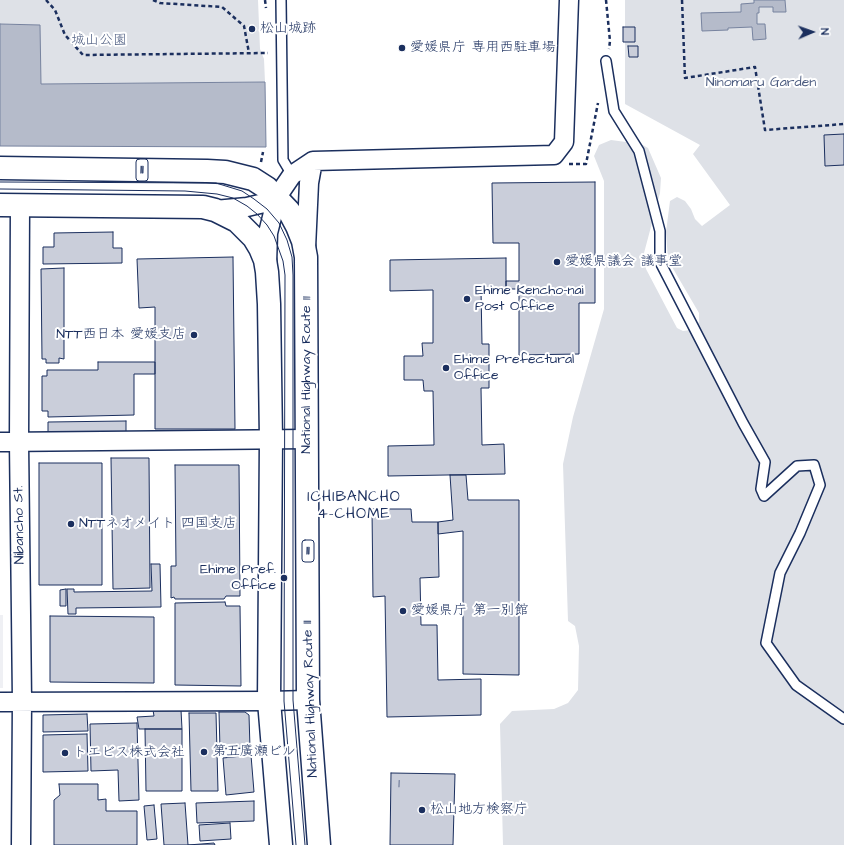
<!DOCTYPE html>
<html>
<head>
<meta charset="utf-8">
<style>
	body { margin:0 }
	#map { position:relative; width:844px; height:845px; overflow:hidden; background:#fff; font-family:"Architects Daughter",sans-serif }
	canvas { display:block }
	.north { position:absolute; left:792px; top:12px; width:40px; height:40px; -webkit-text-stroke:3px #fff; paint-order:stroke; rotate:88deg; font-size:11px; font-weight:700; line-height:16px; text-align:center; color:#1b2f5e }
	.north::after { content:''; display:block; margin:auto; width:14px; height:18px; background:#1b2f5e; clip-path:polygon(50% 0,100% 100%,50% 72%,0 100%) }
</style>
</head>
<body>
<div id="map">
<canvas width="844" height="845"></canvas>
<div class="north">N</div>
</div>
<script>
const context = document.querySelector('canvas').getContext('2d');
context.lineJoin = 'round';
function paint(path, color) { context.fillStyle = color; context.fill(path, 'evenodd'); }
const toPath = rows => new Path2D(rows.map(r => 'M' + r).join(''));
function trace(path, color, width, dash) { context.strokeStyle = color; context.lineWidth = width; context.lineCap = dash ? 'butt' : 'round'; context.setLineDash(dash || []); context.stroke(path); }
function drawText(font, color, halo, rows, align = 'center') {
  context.font = font + ' "Architects Daughter","Klee One",sans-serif'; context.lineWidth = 4; context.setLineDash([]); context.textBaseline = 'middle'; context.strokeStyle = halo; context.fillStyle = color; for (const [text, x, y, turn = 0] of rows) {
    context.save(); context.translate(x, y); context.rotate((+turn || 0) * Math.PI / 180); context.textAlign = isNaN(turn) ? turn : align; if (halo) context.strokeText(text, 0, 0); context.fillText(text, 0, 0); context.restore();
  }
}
const built = toPath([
	[0,615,3,615,3,688,0,688]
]);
const green = toPath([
	[0,0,258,0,260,49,264,59,265,82,40,84,40,25,0,24],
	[625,0,844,0,844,845,503,845,500,724,512,711,554,709,568,703,578,690,579,646,575,626,568,621,563,464,573,417,604,309,604,181,594,156,599,145,611,140,641,144,648,148,661,178,660,193,644,253,646,269,677,328,683,331,691,330,699,322,699,313,668,260,666,232,670,201,677,197,685,201,691,209,695,219,702,226,730,205,693,154,700,145,625,104]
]);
const water = toPath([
	[754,0,785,0,786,12,773,12,773,7,759,7,759,13,757,13,757,24,765,24,766,39,753,40,752,27,728,28,728,30,702,31,701,13,741,12,741,4,754,3,754,0],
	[0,24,40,25,41,84,265,82,266,147,0,146,0,24]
]);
const building = toPath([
	[623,27,635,27,635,42,623,42,623,27],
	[628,46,638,46,638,57,629,57,628,46],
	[844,134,844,165,825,166,824,135,844,134],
	[595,182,595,303,579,303,579,354,519,355,519,289,506,289,506,281,519,281,519,243,493,243,492,183,595,182],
	[113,232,113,248,122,248,122,263,43,264,43,247,54,247,54,233,113,232],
	[233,257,235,429,155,429,155,307,139,308,137,259,233,257],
	[506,258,506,289,481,289,482,344,489,344,489,388,481,388,482,445,504,444,505,474,388,476,388,446,434,445,433,391,424,391,423,380,404,380,404,356,423,356,422,343,433,343,433,290,390,291,390,260,506,258],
	[64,268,64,359,59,358,59,363,46,363,46,359,42,359,41,269,64,268],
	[98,362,155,362,155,374,134,374,134,415,48,417,48,411,42,411,42,376,47,376,47,370,98,370,98,362],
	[126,421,126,432,48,432,48,422,126,421],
	[111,458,149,458,150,588,113,589,111,458],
	[39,463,102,463,102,585,39,585,39,463],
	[175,465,239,465,240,596,226,596,224,599,175,599,174,597,171,598,171,566,176,566,175,465],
	[450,475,466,475,468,500,519,500,519,675,463,674,463,531,438,534,438,522,453,520,450,475],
	[372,509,411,509,412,522,438,522,439,577,420,578,421,625,437,625,438,680,481,679,481,715,387,717,385,596,373,597,372,509],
	[151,564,160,564,161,607,76,608,76,614,68,614,67,589,74,589,74,592,152,591,151,564],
	[66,589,66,606,60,606,60,590,66,589],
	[225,602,226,606,240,606,241,686,175,685,175,603,225,602],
	[50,616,154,617,154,683,50,682,50,616],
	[153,710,181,710,182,729,139,729,137,717,154,716,153,710],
	[219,712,245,712,249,715,250,748,220,749,219,712],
	[189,713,216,713,218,791,191,791,189,713],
	[87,714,88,731,43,732,43,715,87,714],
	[137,723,139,800,119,801,118,770,91,771,90,724,137,723],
	[145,729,182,729,182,791,146,791,145,729],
	[87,734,88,771,43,772,43,735,87,734],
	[251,755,254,792,226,795,223,758,251,755],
	[391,773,455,774,453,845,390,845,391,773],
	[59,784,98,784,98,800,106,799,106,811,137,811,137,845,54,845,54,800,60,795,59,784],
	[254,801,254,821,197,823,196,803,254,801],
	[185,803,188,845,214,843,215,845,164,845,161,804,185,803],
	[154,805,157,839,147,840,144,806,154,805],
	[230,823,231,839,200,841,199,825,230,823]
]);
const path = toPath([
	[46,0,55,10,65,35,83,55,268,53],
	[153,0,160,3,222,7,244,26,249,53],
	[265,0,266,8],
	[606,0,610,41,609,49],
	[682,0,685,78,755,67,765,130,844,124],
	[261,162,263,152],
	[569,164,586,164,598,103]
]);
const lane = toPath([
	[281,0,283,160,292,175],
	[606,61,614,111,639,151,660,231,660,262,743,423,765,462,761,489,764,496,797,466,814,465,820,485,800,533,780,573,766,643,796,685,844,719]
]);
const street = toPath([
	[20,205,19,442,22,701,21,845],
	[215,210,247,207,264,203,277,197],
	[306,248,309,183,313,161],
	[267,264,268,233,277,197,292,175,313,161,554,155,564,142,569,0],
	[0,442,307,439],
	[0,702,269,701,308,700]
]);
const highway = toPath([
	[0,168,207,171,225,172,253,179,267,188,289,211,297,226,303,241,306,257,308,700,319,845],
	[0,205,203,207,215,210,237,221,254,238,260,248,265,260,267,272,269,304,271,439,269,701,281,845]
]);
const tram = toPath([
	[0,182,216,183,242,191,254,199,267,209,279,223,287,240,292,257,293,275,293,700,305,845],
	[0,189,185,191,217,194,233,198,247,206,257,214,267,225,274,236,283,261,285,275,284,701,296,845]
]);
const markers = [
	[252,29,4,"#1b2f5e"],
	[402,48,4,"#1b2f5e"],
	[557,262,4,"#1b2f5e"],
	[467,299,4,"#1b2f5e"],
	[194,335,4,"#1b2f5e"],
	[446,368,4,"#1b2f5e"],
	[71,524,4,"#1b2f5e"],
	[284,578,4,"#1b2f5e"],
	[403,611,4,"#1b2f5e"],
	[204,752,4,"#1b2f5e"],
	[65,753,4,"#1b2f5e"],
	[422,810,4,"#1b2f5e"]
];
const numberNames = [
	["1",399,784]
];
const shields = [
	[142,170,12],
	[308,551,12]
];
const shieldNames = [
	["11",142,170],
	["11",308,551]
];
const poiNames = [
	["松山城跡",260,29],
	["愛媛県庁 専用西駐車場",410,48],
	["愛媛県議会 議事堂",565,262],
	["Ehime Kencho-nai",475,291],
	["Post Office",475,307],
	["NTT西日本 愛媛支店",186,335,"right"],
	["Ehime Prefectural",454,360],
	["Office",454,376],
	["NTTネオメイト 四国支店",79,524],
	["Ehime Pref.",276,570,"right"],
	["Office",276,586,"right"],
	["愛媛県庁 第一別館",411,611],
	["第五廣瀬ビル",212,752],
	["トエビス株式会社",73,753],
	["松山地方検察庁",430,810]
];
const parkNames = [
	["城山公園",99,41],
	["Ninomaru Garden",761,83]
];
const streetNames = [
	["National Highway Route 11",307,375,-90],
	["Nibancho St.",20,525,-91],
	["National Highway Route 11",311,699,-92]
];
const neighbourhoodNames = [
	["ICHIBANCHO",354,498],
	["4-CHOME",354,515]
];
paint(built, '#eff0f4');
paint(green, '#dee1e7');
paint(water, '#b5bbca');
trace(water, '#77839f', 1);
paint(building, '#caceda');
trace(building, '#1b2f5e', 1);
trace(lane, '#1b2f5e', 12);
trace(street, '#1b2f5e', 21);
trace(highway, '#1b2f5e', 25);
trace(path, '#1b2f5e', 2.5, [4, 3]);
trace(lane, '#fff', 9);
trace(street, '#fff', 18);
trace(highway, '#fff', 22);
trace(tram, '#1b2f5e', 1);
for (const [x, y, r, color] of markers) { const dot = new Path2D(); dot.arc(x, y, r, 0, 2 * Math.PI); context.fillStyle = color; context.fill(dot); trace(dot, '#fff', 1.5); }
drawText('12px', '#47577d', null, numberNames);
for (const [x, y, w] of shields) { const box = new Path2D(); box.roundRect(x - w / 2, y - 11, w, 22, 3); context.fillStyle = '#fff'; context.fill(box); trace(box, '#1b2f5e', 1); }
drawText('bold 13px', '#1b2f5e', null, shieldNames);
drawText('14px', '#1b2f5e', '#fff', poiNames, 'left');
drawText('14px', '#4c5c80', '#fff', parkNames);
drawText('14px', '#1b2f5e', '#fff', streetNames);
context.letterSpacing = '1px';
drawText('15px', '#1b2f5e', '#fff', neighbourhoodNames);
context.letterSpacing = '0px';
</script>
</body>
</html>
